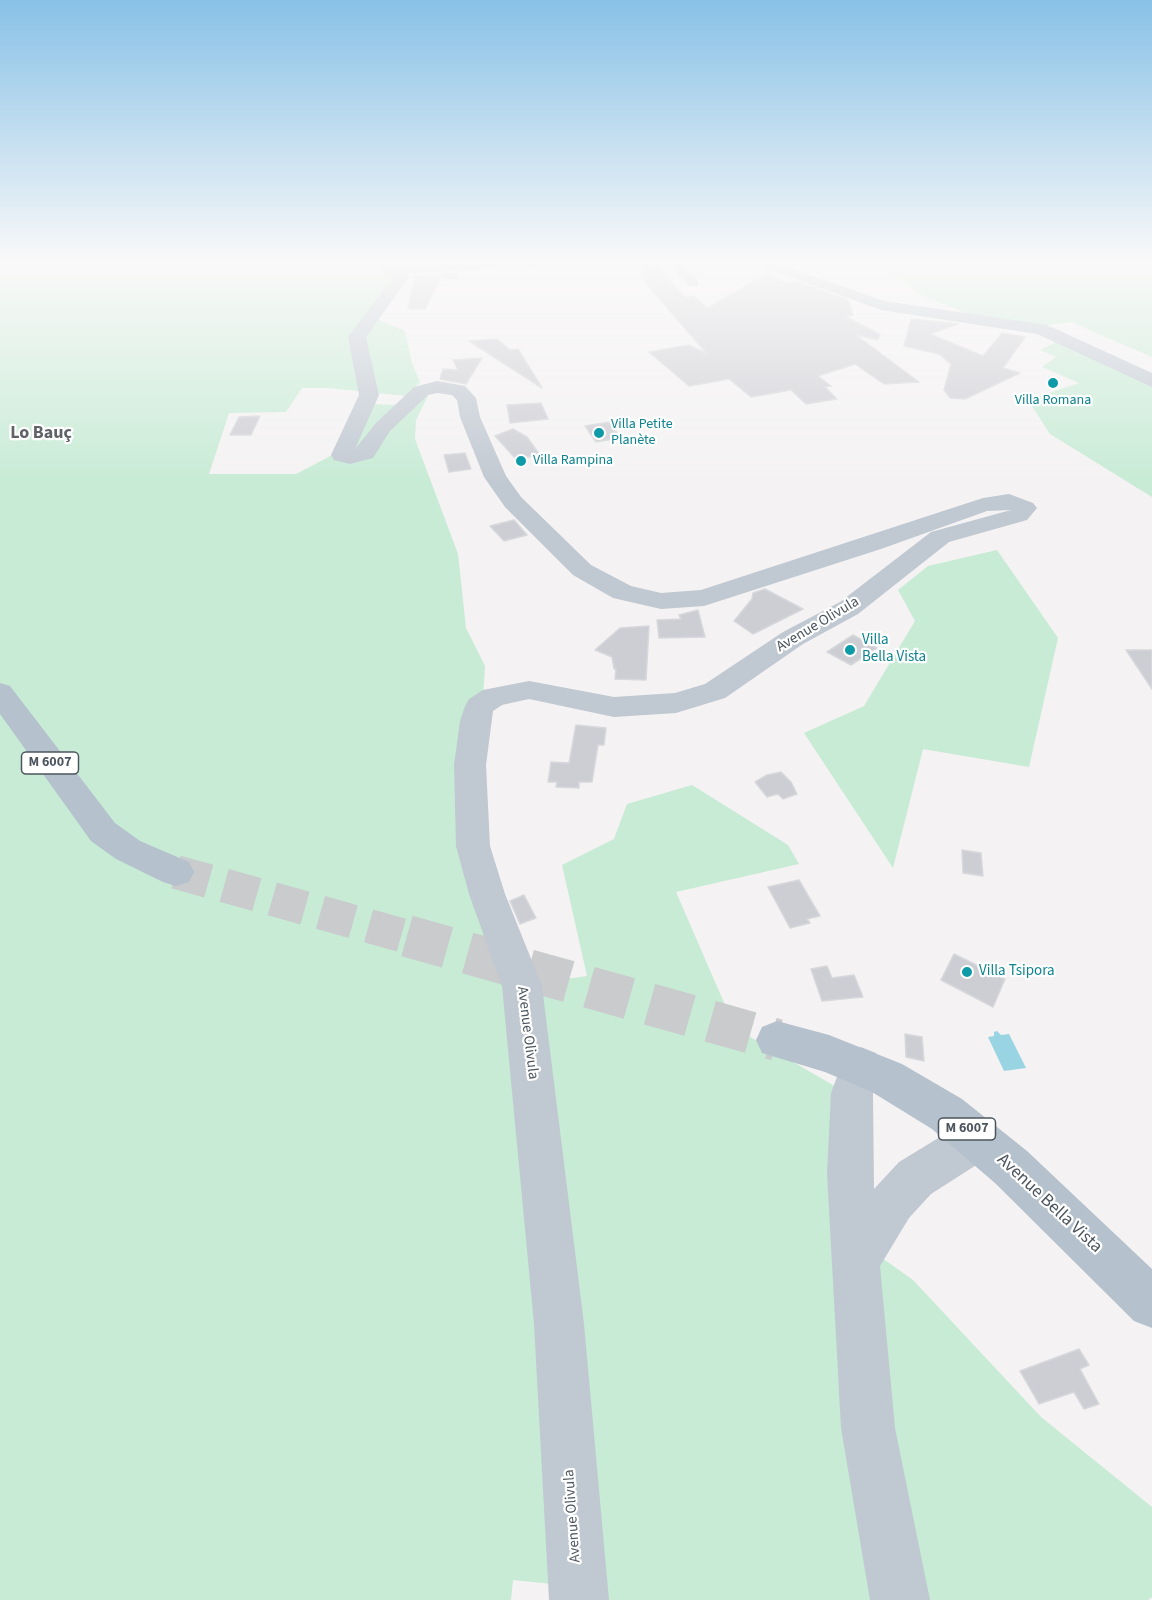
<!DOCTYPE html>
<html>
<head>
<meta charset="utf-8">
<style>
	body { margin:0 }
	canvas { display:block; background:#f4f2f2 }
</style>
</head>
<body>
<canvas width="1152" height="1600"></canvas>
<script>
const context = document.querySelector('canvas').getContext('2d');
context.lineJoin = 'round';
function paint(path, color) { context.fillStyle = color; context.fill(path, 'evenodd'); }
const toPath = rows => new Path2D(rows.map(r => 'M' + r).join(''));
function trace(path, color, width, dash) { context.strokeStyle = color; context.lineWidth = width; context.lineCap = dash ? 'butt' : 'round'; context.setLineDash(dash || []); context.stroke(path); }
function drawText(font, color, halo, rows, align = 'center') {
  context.font = font + ' "Source Sans 3",sans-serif'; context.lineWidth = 4.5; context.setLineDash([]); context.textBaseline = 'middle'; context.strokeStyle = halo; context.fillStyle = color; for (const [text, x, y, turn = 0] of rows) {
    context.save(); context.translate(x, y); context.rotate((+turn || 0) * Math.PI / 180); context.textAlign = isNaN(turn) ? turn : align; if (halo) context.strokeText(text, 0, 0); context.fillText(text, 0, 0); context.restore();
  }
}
const green = toPath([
	[0,262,368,262,391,272,393,278,369,316,405,331,412,363,420,382,407,396,328,388,302,388,286,412,229,413,209,474,296,474,342,450,366,404,403,405,429,394,416,420,415,439,458,554,466,628,485,666,483,697,470,707,509,987,587,976,562,865,614,839,627,804,692,785,788,845,799,864,676,892,735,1028,843,1091,847,1233,913,1280,1041,1417,1152,1507,1152,1597,1148,1600,604,1600,602,1589,513,1580,511,1600,0,1600],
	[868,262,1152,262,1152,357,1071,322,1040,326,976,317,921,295,903,281],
	[1060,340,1152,386,1152,497,1050,434,1028,400,1079,383,1042,367,1056,357,1040,350],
	[997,550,1058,638,1029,767,923,749,893,868,804,733,864,706,915,621,898,590,928,566]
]);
const water = toPath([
	[997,1031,1001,1035,1009,1034,1026,1068,1004,1071,988,1037,994,1036,994,1032]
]);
const building = toPath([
	[643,262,654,262,684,297,693,296,708,308,766,274,787,284,796,281,848,300,853,315,846,317,880,334,878,340,856,335,919,382,884,384,855,364,818,376,831,386,825,387,837,399,806,404,791,390,751,397,729,379,689,386,649,352,689,345,707,354,645,282,643,262],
	[458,273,456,279,447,280,442,276,425,309,408,309,415,276,458,273],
	[911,319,958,324,930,334,983,356,1002,333,1025,337,1003,368,1020,373,965,399,950,398,944,390,951,364,939,354,904,346,911,319],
	[497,339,510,350,518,349,542,388,469,341,497,339],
	[482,358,466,384,440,379,443,369,458,370,453,360,482,358],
	[541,403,548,419,510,423,507,405,541,403],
	[260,416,251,435,230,435,239,417,260,416],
	[610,422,620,438,596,442,585,426,610,422],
	[513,429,527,437,540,455,516,459,495,436,513,429],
	[465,453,471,469,449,472,444,455,465,453],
	[514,520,527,535,504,541,490,526,514,520],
	[765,589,803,609,753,634,734,621,752,599,753,593,765,589],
	[698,610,705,637,659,638,657,620,681,619,679,615,698,610],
	[649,626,646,680,615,679,616,669,614,669,612,657,595,650,620,628,649,626],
	[853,635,877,648,851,665,827,652,853,635],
	[1126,650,1152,650,1152,689,1126,650],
	[576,725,606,728,604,745,598,745,592,782,579,782,579,788,556,787,557,782,548,782,551,762,569,763,576,725],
	[781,772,791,782,797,794,783,799,778,794,767,797,755,782,767,775,781,772],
	[962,850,981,853,983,876,963,873,962,850],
	[799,880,820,916,807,919,810,923,790,928,768,887,799,880],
	[524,895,536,918,520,924,510,901,524,895],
	[954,954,1005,979,993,1007,941,980,954,954],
	[827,966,832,978,854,975,863,997,822,1001,811,969,827,966],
	[905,1034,922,1037,924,1061,906,1057,905,1034],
	[1079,1349,1089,1365,1080,1369,1099,1404,1084,1409,1074,1392,1039,1404,1020,1371,1079,1349]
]);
const primaryTunnelFar1 = toPath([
	[176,872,412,938]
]);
const primaryTunnel = toPath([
	[407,936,777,1040]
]);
const street = toPath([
	[492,262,567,262,562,265,398,274,392,271,398,268,492,262],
	[670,262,682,262,681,265,698,280,698,286,690,286,671,268,670,262]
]);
const secondary = toPath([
	[374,262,393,262,403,268,409,277,366,337,379,395,355,449,376,423,414,387,437,381,465,386,476,398,480,417,506,476,521,497,591,565,631,586,661,593,701,590,983,498,1009,494,1033,503,1037,508,1027,520,949,542,858,614,803,644,725,698,676,713,614,717,529,699,502,705,493,711,486,765,490,846,505,894,542,986,584,1324,609,1600,549,1600,534,1324,502,986,469,894,456,846,454,765,460,721,465,706,469,699,483,690,529,681,614,697,675,693,705,684,783,632,840,602,931,532,1011,510,987,511,881,549,704,606,661,609,613,598,573,575,505,507,484,477,460,417,457,400,452,395,437,393,428,395,390,431,373,458,350,464,334,460,331,455,359,395,348,337,393,277,374,262],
	[750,262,773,262,884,301,1047,325,1152,373,1152,387,1037,334,881,310,750,262],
	[861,1047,876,1053,882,1067,873,1093,874,1189,899,1162,963,1123,979,1116,995,1123,1001,1138,995,1153,931,1194,909,1218,880,1266,895,1428,930,1600,870,1600,841,1428,827,1173,831,1093,846,1053,861,1047]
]);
const primary = toPath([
	[0,683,10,686,115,823,140,841,189,862,194,872,189,882,176,886,163,882,116,859,91,841,0,714,0,683],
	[777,1021,829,1035,902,1064,962,1099,1027,1151,1152,1269,1152,1328,1134,1321,995,1183,932,1129,872,1092,825,1072,762,1053,756,1040,762,1027,777,1021]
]);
const markers = [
	[1053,383,6,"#0f9aa8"],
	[599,433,6,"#0f9aa8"],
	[521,461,6,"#0f9aa8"],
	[850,650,6,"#0f9aa8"],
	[967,972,6,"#0f9aa8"]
];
const farCulturenames = [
	["Villa Romana",1053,401,"center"],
	["Villa Petite",611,425],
	["Planète",611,441],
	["Villa Rampina",533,461]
];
const shields = [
	[50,763,57],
	[967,1129,57]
];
const shieldNames = [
	["M 6007",50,763],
	["M 6007",967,1129]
];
const streetNames = [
	["Avenue Olivula",818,625,-31],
	["Avenue Olivula",527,1033,83],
	["Avenue Olivula",573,1516,-94]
];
const cultureNames = [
	["Villa",862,641],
	["Bella Vista",862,658],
	["Villa Tsipora",979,972]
];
const farDistrictnames = [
	["Lo Bauç",41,434]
];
const nearStreetnames = [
	["Avenue Bella Vista",1049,1204,43]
];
paint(green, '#c7ebd5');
paint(water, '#99d4e3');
paint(building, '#cdced4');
trace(building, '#d7d8dc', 1.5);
trace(primaryTunnelFar1, '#cacbcd', 34, [34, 16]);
trace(primaryTunnel, '#cacbcd', 42, [42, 21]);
paint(street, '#c0c6cc');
paint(secondary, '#c0c8d1');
paint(primary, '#b5c1cd');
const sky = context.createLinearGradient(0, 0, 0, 486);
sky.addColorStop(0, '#88c1e6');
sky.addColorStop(0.54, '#faf9f9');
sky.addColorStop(1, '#faf9f900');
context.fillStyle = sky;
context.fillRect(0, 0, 1152, 486);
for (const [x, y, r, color] of markers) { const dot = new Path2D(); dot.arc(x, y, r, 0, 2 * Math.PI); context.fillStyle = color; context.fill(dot); trace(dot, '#fff', 2); }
drawText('14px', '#0d838f', '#fff', farCulturenames, 'left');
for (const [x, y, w] of shields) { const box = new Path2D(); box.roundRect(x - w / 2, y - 11, w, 22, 4.5); context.fillStyle = '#fff'; context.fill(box); trace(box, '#4c555d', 1.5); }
drawText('bold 14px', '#4c555d', null, shieldNames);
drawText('15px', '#4c555d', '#fff', streetNames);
drawText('15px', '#0d838f', '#fff', cultureNames, 'left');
drawText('bold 18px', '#5f6266', '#fff', farDistrictnames);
drawText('18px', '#4c555d', '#fff', nearStreetnames);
</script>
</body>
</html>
